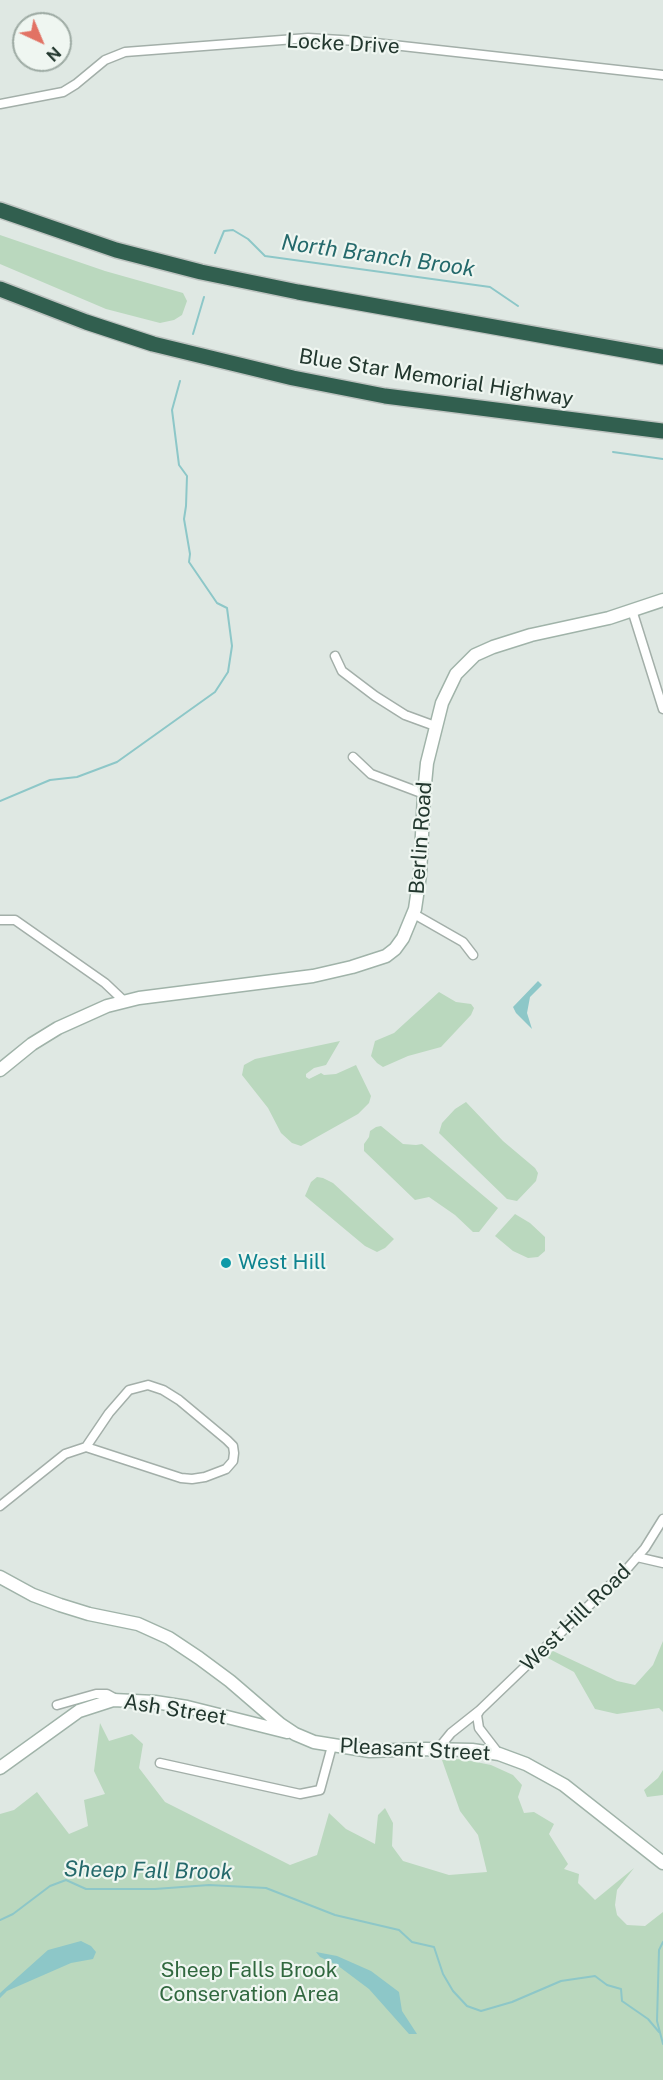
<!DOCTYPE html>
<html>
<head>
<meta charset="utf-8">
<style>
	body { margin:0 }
	#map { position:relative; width:663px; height:2080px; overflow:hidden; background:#dfe8e3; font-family:"Public Sans",sans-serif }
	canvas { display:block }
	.north { position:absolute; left:12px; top:12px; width:60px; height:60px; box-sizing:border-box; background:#eff6f1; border:2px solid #9daaa3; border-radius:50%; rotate:136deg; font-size:16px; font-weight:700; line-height:24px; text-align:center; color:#22372e }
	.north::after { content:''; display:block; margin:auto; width:21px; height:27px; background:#e27264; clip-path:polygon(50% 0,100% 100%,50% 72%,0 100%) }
</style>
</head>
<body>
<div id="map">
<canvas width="663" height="2080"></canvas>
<div class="north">N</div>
</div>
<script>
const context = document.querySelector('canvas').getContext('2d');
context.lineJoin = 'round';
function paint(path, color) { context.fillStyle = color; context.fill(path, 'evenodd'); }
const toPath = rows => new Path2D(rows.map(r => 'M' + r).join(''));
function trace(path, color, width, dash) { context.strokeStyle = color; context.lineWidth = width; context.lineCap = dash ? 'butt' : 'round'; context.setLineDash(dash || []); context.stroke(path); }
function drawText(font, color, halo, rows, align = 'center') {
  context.font = font + ' "Public Sans",sans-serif'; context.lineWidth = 4.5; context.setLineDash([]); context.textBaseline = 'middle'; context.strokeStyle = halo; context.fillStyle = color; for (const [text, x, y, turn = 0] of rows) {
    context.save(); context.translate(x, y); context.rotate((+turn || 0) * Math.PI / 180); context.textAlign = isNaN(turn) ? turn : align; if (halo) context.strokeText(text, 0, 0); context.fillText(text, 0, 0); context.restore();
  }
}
const green = toPath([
	[0,235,105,271,183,293,187,301,182,315,174,320,160,323,106,309,0,264],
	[439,992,456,1002,471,1004,474,1008,471,1015,441,1047,408,1056,383,1067,377,1063,371,1056,375,1041,394,1033],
	[340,1041,326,1065,314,1068,306,1074,306,1077,309,1079,321,1073,324,1075,336,1074,356,1065,371,1096,369,1103,358,1114,301,1146,292,1143,281,1133,268,1108,242,1075,244,1065,255,1059],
	[466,1102,503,1141,535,1168,538,1173,536,1181,517,1201,507,1199,439,1133,442,1123,455,1109],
	[381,1126,403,1144,416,1145,422,1144,498,1208,479,1232,473,1232,455,1215,429,1197,415,1200,364,1151,364,1144,369,1137,370,1131,376,1127],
	[317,1177,323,1178,333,1183,394,1239,385,1248,377,1252,365,1246,305,1196,311,1182],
	[515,1214,530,1223,545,1237,545,1251,538,1257,528,1258,513,1251,495,1236],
	[663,1641,663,1712,659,1708,617,1714,595,1709,574,1672,546,1657,553,1651,617,1681,635,1685,653,1665],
	[100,1723,109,1741,132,1734,143,1744,139,1768,165,1802,290,1865,317,1855,329,1813,346,1829,375,1844,378,1815,385,1808,393,1823,392,1846,403,1861,449,1875,487,1872,478,1835,460,1811,442,1760,461,1759,491,1765,513,1775,522,1785,518,1797,524,1813,534,1812,554,1824,549,1834,568,1864,564,1869,579,1874,578,1883,595,1900,634,1868,617,1890,615,1905,617,1915,627,1925,645,1926,663,1912,663,2080,0,2080,0,1814,14,1810,37,1792,69,1834,88,1826,84,1800,105,1794,94,1771],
	[663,1770,663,1795,647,1797,644,1790,658,1778]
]);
const water = toPath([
	[538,981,542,985,530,997,527,1013,532,1029,516,1013,513,1007],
	[81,1941,91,1946,96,1952,93,1959,71,1963,7,1991,0,1998,0,1993,48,1950],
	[316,1952,337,1956,371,1971,399,1992,402,2011,417,2034,409,2034,369,1989,337,1965,320,1957]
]);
const stream = toPath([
	[215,253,224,231,233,230,248,239,265,256,490,287,518,306],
	[193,334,204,297],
	[613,452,663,459],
	[0,801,50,780,77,777,117,762,215,692,228,672,232,646,227,608,217,603,189,562,190,554,184,519,186,506,187,476,179,465,172,410,180,381],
	[0,1920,13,1914,50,1886,66,1880,86,1889,155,1889,209,1885,266,1888,335,1915,399,1930,412,1942,434,1947,443,1974,453,1991,467,2006,481,2011,512,2002,561,1981,595,1976,607,1985,621,1989,622,2001,648,2019,659,2032],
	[663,1942,659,1950,657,2021,663,2044]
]);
const street = toPath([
	[0,104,63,92,76,84,105,60,125,52,308,38,357,41,663,75],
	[632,610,663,709],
	[335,656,342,671,375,696,405,715,435,726],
	[353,757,371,774,424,794],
	[414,914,463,942,473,955],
	[0,920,15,920,105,983,124,1001],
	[0,1506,65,1454,86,1447,181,1478,192,1479,205,1477,226,1469,233,1461,234,1453,233,1446,227,1440,179,1400,163,1390,148,1385,129,1390,109,1413,86,1447],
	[637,1557,663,1563],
	[57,1705,96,1694,107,1694,118,1700],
	[438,1749,451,1733,480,1710],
	[499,1754,479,1728,477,1715,480,1710,626,1570,645,1548,663,1519],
	[160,1763,300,1794,320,1790,332,1746]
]);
const secondary = toPath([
	[0,1070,32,1044,58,1028,107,1006,139,998,313,976,352,967,386,956,395,949,403,938,415,909,420,875,424,794,427,763,442,703,456,674,475,655,493,647,531,635,609,618,663,600],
	[0,1577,33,1595,60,1605,89,1614,138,1624,169,1638,199,1658,230,1681,280,1724,295,1734,314,1742,370,1751,426,1749,472,1750,499,1754,526,1764,564,1785,663,1863],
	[0,1768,79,1711,113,1700,155,1702,187,1707,287,1732]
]);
const highway = toPath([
	[0,210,116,250,201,272,298,292,663,357],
	[0,289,86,322,153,344,293,378,385,396,663,431]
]);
const markers = [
	[226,1263,6,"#0f9aa8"]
];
const streetNames = [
	["Locke Drive",343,44,3],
	["Blue Star Memorial Highway",436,378,9],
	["Berlin Road",421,838,-86],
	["West Hill Road",576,1618,-44],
	["Ash Street",175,1710,9],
	["Pleasant Street",415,1750,3]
];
const cultureNames = [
	["West Hill",238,1263]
];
const parkNames = [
	["Sheep Falls Brook",249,1971],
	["Conservation Area",249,1995]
];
const waterNames = [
	["North Branch Brook",378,256,8],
	["Sheep Fall Brook",148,1871,1]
];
paint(green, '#bad8be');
paint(water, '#8dc7c8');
trace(stream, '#8dc7c8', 2);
trace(street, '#a3afa9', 11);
trace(secondary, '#a0b3a9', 15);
trace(highway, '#bdc3c0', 18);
trace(street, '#fff', 8);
trace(secondary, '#fff', 12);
trace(highway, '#315f4f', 15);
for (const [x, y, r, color] of markers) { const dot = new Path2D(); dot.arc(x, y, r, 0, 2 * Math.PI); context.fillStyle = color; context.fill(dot); trace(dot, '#eff6f1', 2); }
drawText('21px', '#22372e', '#eff6f1', streetNames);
drawText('21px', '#0d838f', '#eff6f1', cultureNames, 'left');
drawText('21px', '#31683f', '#eff6f1', parkNames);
drawText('italic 22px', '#24696b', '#eff6f1', waterNames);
</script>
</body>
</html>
